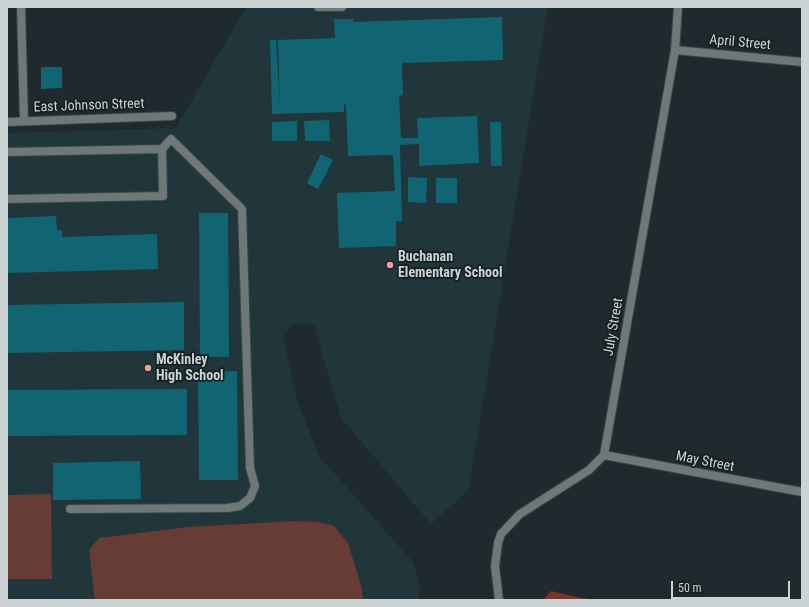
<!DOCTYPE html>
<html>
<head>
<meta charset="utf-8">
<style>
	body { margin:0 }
	#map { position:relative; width:809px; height:607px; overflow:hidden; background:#1e2a2d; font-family:"Roboto Condensed",sans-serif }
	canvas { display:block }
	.frame { position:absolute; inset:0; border:8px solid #cbd3d4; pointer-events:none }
	.scale { position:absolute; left:671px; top:581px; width:119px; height:18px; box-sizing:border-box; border:2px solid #cbd3d4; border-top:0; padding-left:5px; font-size:12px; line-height:14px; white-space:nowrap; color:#cbd3d4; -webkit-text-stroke:3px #142023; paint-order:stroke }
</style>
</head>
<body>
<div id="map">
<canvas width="809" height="607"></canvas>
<div class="frame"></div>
<div class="scale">50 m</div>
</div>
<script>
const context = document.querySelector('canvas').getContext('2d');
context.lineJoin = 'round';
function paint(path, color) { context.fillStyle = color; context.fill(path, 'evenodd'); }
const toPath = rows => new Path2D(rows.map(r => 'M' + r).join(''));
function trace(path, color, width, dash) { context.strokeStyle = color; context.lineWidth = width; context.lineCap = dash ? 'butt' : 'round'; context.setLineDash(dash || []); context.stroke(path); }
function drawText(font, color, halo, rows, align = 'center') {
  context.font = font + ' "Roboto Condensed",sans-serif'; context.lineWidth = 3.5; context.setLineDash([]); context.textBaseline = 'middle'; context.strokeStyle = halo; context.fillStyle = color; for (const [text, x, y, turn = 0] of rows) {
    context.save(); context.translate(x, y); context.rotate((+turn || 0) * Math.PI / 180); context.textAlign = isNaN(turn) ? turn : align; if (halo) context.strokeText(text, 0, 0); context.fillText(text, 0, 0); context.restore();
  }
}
const built = toPath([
	[246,7,548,7,468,491,431,524,341,418,314,325,293,323,283,336,297,400,319,456,413,562,420,587,418,600,7,600,7,133,176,128]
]);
const green = toPath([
	[51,494,52,579,7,579,7,495],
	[294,521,318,522,334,526,348,543,361,585,363,600,95,600,89,550,99,538,188,527]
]);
const water = toPath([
	[551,591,577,597,594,600,543,600]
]);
const building = toPath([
	[502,17,503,60,402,63,403,95,399,96,401,138,418,138,417,118,477,116,479,163,419,166,419,144,400,145,402,221,396,221,396,246,339,248,337,193,395,191,393,155,348,156,346,104,344,105,344,112,272,114,270,40,276,40,280,107,278,40,335,38,334,19,353,19,353,22],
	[41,67,62,67,62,88,41,89],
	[329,120,330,141,305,141,304,121],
	[297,121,297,141,272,141,272,122],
	[490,122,501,122,502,166,491,166],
	[321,154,333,160,318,189,307,183],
	[408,177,427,178,426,203,408,202],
	[436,178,457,178,457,203,436,203],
	[199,213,228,213,229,357,200,357],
	[56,216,57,230,62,230,62,237,157,234,158,269,7,273,7,218],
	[184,302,184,350,7,353,7,305],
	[237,371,238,480,199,480,198,372],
	[187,389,187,435,7,436,7,390],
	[140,461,141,499,53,500,53,463]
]);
const service = toPath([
	[318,7,342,7],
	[7,152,162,149,163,196,7,199],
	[70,509,227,508,240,506,250,498,255,486,250,468,242,209,171,139,162,149]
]);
const minor = toPath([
	[21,7,24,121],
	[675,50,802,62],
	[7,122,172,116],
	[604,455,802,492],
	[499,600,495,566,498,543,501,534,520,514,589,470,604,455,675,50,678,7]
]);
const markers = [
	[390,265,4,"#f59d8e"],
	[148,368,4,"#f59d8e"]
];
const streetNames = [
	["April Street",740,43,5],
	["East Johnson Street",89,106,-2],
	["July Street",614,327,-80],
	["May Street",705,462,11]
];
const poiNames = [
	["Buchanan",398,257],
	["Elementary School",398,273],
	["McKinley",156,360],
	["High School",156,376]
];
paint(built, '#21363a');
paint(green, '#663c34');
paint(water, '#77342a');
paint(building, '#116573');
trace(service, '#3a4548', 10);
trace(minor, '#3a4548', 10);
trace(service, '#707778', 8);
trace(minor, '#707778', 8);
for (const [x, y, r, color] of markers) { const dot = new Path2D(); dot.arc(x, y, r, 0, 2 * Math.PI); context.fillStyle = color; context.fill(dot); trace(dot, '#142023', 1.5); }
drawText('14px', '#cbd3d4', '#142023', streetNames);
drawText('bold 14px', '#cbd3d4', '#142023', poiNames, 'left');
</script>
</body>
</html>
